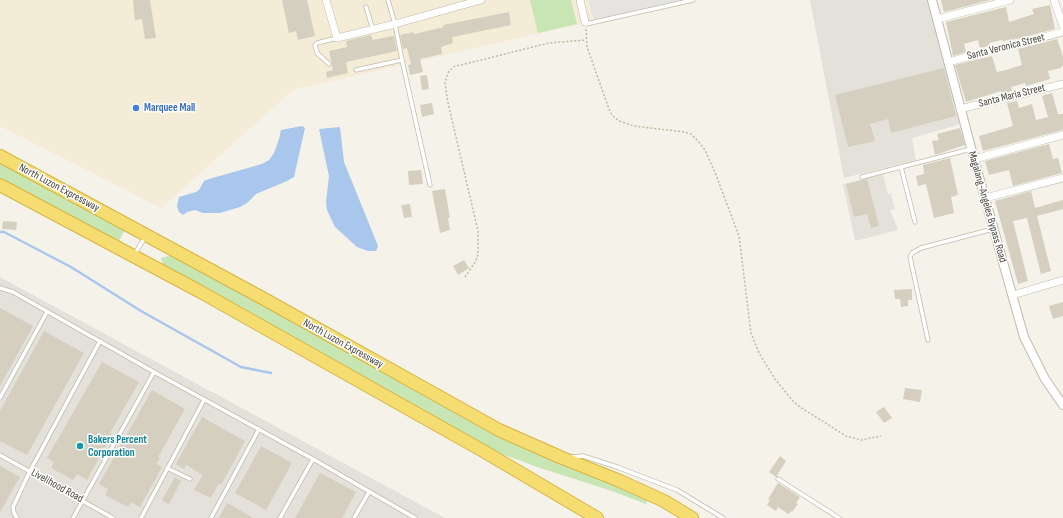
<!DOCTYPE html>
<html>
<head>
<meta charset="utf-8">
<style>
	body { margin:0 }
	canvas { display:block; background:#f4f2e9 }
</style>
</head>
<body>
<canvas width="1063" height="518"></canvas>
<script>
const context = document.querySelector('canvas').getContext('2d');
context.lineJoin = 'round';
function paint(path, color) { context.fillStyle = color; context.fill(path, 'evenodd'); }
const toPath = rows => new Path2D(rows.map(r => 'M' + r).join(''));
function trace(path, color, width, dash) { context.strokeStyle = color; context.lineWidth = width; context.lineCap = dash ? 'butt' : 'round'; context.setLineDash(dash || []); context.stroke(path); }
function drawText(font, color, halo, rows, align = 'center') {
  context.font = font + ' "Sofia Sans Condensed",sans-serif'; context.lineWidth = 3; context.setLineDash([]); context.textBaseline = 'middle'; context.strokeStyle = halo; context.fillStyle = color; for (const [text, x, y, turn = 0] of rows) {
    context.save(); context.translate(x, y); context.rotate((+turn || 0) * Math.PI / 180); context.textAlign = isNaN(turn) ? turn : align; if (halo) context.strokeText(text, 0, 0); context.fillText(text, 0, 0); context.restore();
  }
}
const commercial = toPath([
	[0,0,684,0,293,90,161,208,0,126]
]);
const industrial = toPath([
	[810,0,928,0,961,124,912,138,916,160,844,178],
	[883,174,888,194,891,194,895,209,890,210,898,230,855,241,843,184],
	[0,277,127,346,445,518,0,518]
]);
const green = toPath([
	[530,0,571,0,577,24,538,33],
	[0,163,125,230,119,241,0,179],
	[172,255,339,346,648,498,646,504,612,491,540,468,502,454,475,440,164,268,161,258]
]);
const parking = toPath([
	[588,0,684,0,594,20]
]);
const water = toPath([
	[302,126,305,128,294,177,287,181,256,194,247,203,240,207,220,213,203,213,195,210,187,212,183,215,179,212,177,206,179,197,196,192,199,190,204,181,209,179,262,164,269,160,274,153,279,139,281,130],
	[340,127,344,162,378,246,376,251,368,251,357,247,335,227,327,210,326,202,329,176,319,129]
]);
const stream = toPath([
	[0,232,4,232,71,267,141,311,241,367,271,373]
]);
const building = toPath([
	[133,0,150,0,156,38,145,39,142,19,135,20],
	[282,0,307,0,315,36,298,40,296,31,289,33],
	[941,0,990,0,944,12],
	[1050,5,1055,29,1016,39,1003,41,1002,40,989,43,990,46,980,48,978,40,964,44,966,52,953,56,946,22,1006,7,1009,22,1034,14,1032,9],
	[509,12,511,25,452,37,453,43,441,47,442,54,420,59,423,72,410,75,408,65,411,64,407,48,403,49,400,35,414,32,414,34,444,27,443,25],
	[371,35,373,40,392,36,394,36,397,51,346,62,348,73,327,78,326,72,333,70,329,51,347,47,346,41],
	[1057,39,1063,56,1063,66,1061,66,1061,68,1048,71,1050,79,1026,86,1025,83,1011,87,1012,91,1004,93,1002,93,1001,91,966,102,955,65,992,56,997,72,1006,70,1022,65,1018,49],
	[944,68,956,116,891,133,888,119,870,124,875,141,848,147,835,95],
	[427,75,429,89,422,90,420,76],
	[1052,93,1058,114,1063,114,1063,130,983,151,979,136,1013,126,1007,103,1017,101,1019,108,1032,104,1036,120,1048,117,1042,96],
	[432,103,434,114,422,117,420,105],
	[960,128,965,145,935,155,932,141,939,140,937,134],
	[1049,144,1053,159,1058,158,1062,173,1013,186,1009,170,989,175,985,161],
	[950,158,958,195,951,197,954,213,934,218,926,184,918,186,916,176,924,174,923,165],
	[421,170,423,184,409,185,408,171],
	[867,179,879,226,871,228,867,214,854,217,846,184],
	[445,189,450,218,448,218,450,230,440,233,432,191],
	[1031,191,1035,208,1063,200,1063,209,1037,216,1051,271,1041,274,1027,218,1013,221,1028,281,1018,284,995,201],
	[410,204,412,217,404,218,401,205],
	[3,221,17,222,16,230,2,229],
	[464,260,469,268,458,275,453,266],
	[912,289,912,300,908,300,908,306,901,307,900,299,895,299,894,290],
	[1063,302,1063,316,1053,319,1049,306],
	[0,308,33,326,0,386],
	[44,331,84,353,27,455,0,441,0,411],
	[102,362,139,382,110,433,112,434,87,480,77,474,73,480,51,468,54,462,47,458],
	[905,388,922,390,920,402,903,399],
	[152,390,185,409,158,457,160,458,156,464,162,467,140,507,131,502,128,507,105,495,108,489,99,484],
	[884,407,892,418,884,423,876,412],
	[202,417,245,441,221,485,219,483,211,498,194,490,203,475,186,465,184,469,176,464],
	[261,446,292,463,266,510,235,493],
	[780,456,786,461,776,477,769,472],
	[0,466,20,477,0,512],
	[320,473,356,492,342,518,295,518],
	[175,477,181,481,169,504,162,500],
	[778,483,800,497,796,503,798,504,792,512,791,511,788,514,778,507,776,511,767,505,770,500,768,499],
	[227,503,253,518,219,518]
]);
const path = toPath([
	[586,29,587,47,609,109,612,115,619,121,634,126,684,132,691,134,698,141,705,150,716,175,739,236,751,333,759,353,775,379,793,401,800,407,846,436,861,440,881,436],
	[465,277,476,261,478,254,478,231,448,103,445,83,447,76,449,71,455,66,461,65,549,43,586,40]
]);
const service = toPath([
	[388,0,395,24,402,60,430,185],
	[366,7,373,30],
	[586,24,693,0],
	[329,64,317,53,315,45,317,43,337,38],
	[356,70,402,60],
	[901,167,915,222],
	[862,177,971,149],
	[134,255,146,236],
	[0,288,13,292,154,372,313,459,415,518],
	[928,340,910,257,912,253,921,248,993,229],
	[0,398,47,312],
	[0,455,113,518],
	[572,457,583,456,617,467,677,490,723,518],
	[167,468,190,479],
	[778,479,839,518],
	[17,518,14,513,13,507,30,471,100,341],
	[73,518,154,372],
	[141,518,204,400],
	[211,518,259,429],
	[280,518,313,459],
	[354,518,369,492]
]);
const minor = toPath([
	[326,0,337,38,395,24,481,0],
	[580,0,585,22],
	[1054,0,1063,26],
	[937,19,1010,0],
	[948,62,1063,32],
	[960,109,1063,84],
	[974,159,1063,135],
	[985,198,1063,178],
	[1013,295,1063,280]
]);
const tertiary = toPath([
	[932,0,974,159,1024,337,1045,379,1063,405]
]);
const motorway = toPath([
	[0,156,266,300,499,430,560,457,620,481,664,501,692,518],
	[0,185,199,291,485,452,597,518]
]);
const markers = [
	[136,108,4,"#3f7fe0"],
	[80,446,4,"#0f9aa8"]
];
const streetNames = [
	["Santa Veronica Street",1006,47,-14],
	["Santa Maria Street",1012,96,-14],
	["North Luzon Expressway",59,188,28],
	["Magalang-Angeles Bypass Road",987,207,74],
	["North Luzon Expressway",343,344,29],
	["Livelihood Road",57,486,29]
];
const shopNames = [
	["Marquee Mall",144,108]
];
const cultureNames = [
	["Bakers Percent",88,440],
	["Corporation",88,453]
];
paint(commercial, '#f4ecd6');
paint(industrial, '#e3e1da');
paint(green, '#c8e6b4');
paint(parking, '#e5e4e0');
paint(water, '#a9c7ed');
trace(stream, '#a9c7ed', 2.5);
paint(building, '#d5cfbf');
trace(service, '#bfbbac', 5);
trace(minor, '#bfbbac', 8);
trace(tertiary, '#bfbbac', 10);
trace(motorway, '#d6b441', 14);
trace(path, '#c0b99e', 1.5, [2, 2]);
trace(service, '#fff', 3.5);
trace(minor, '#fff', 7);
trace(tertiary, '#fff', 8);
trace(motorway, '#f6dd71', 12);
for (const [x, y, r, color] of markers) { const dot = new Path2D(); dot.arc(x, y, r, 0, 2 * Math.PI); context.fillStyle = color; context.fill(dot); trace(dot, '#fff', 1.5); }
drawText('11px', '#474338', '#fff', streetNames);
drawText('bold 11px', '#366cbe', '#fff', shopNames, 'left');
drawText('bold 11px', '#0d838f', '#fff', cultureNames, 'left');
</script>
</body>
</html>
